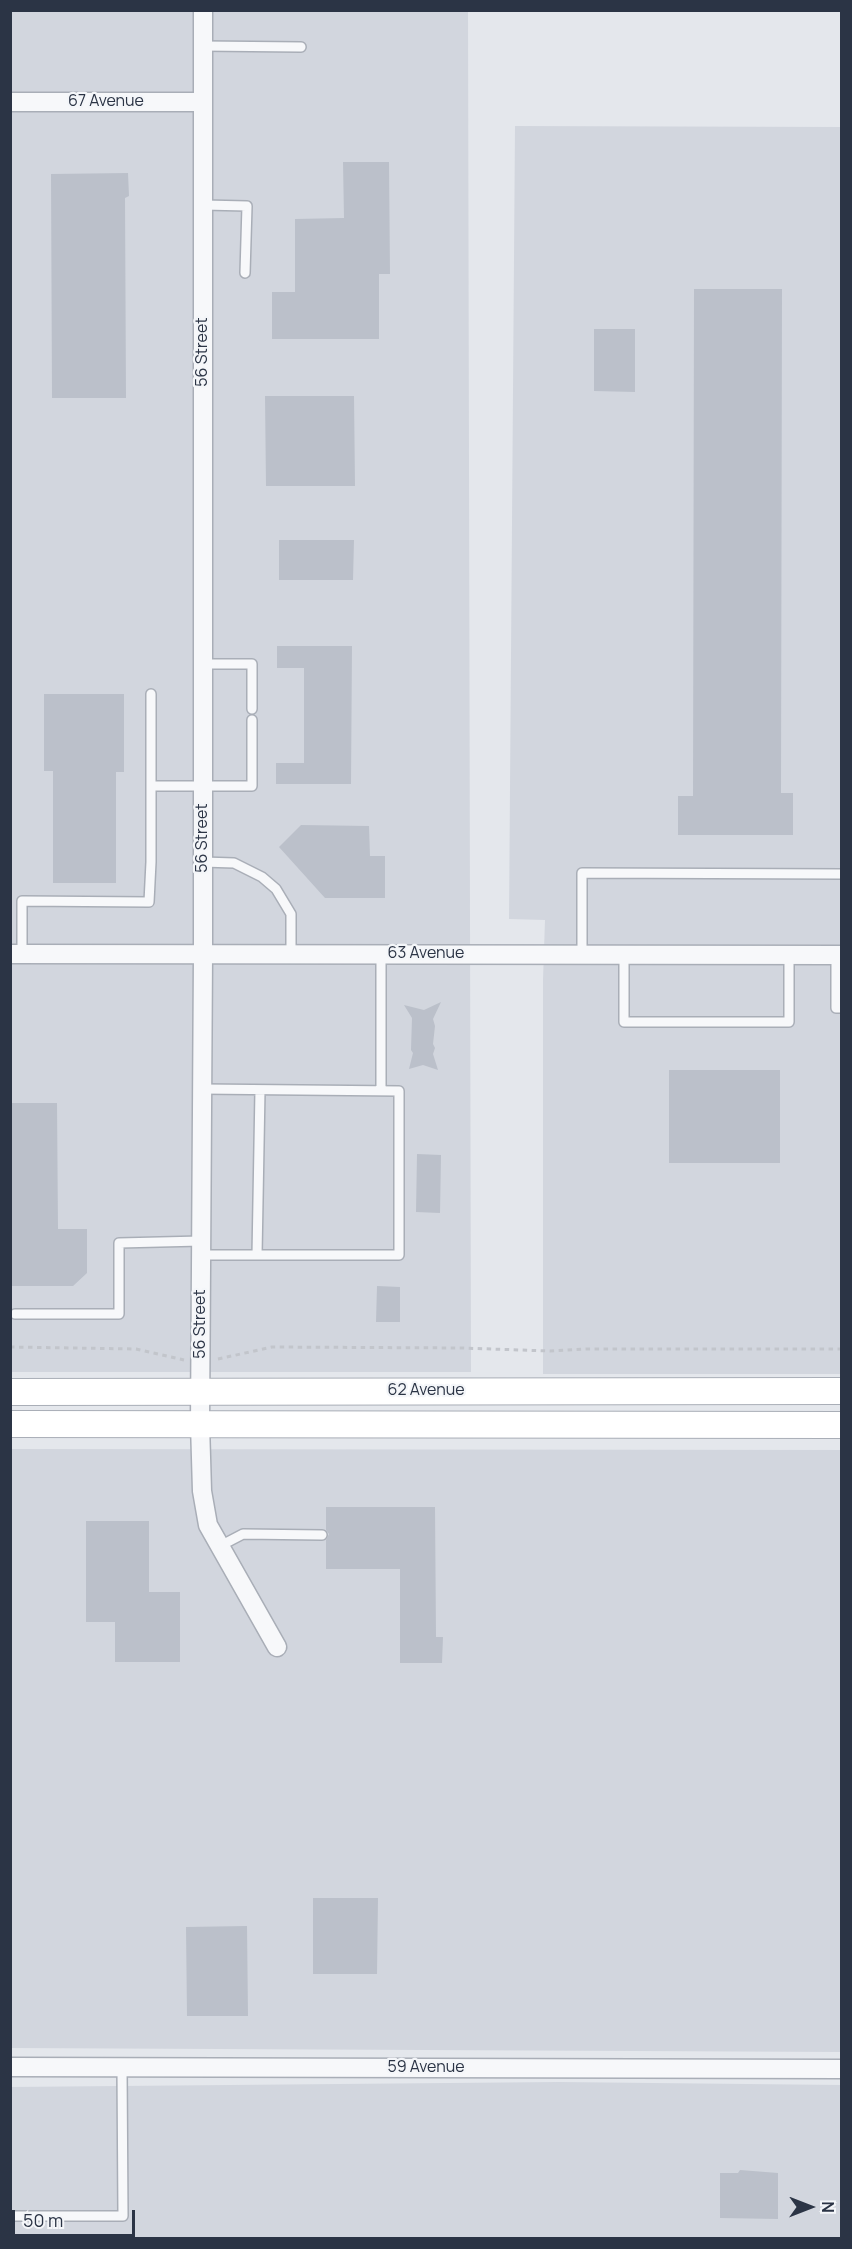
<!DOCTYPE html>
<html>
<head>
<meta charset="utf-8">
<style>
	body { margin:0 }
	#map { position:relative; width:852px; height:2249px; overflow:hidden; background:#e4e7ec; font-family:Manrope,sans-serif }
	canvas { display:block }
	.frame { position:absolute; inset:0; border:12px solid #2b3445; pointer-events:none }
	.north { position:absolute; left:780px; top:2177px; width:60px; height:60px; -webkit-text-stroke:4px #f4f6f9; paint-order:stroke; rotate:90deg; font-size:16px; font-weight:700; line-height:24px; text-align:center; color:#2b3445 }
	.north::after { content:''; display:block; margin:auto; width:21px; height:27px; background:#2b3445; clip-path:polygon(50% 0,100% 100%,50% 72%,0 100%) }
	.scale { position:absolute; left:12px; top:2210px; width:123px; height:27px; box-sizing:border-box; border:3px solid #2b3445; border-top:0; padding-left:8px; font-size:18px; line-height:21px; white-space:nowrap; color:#2b3445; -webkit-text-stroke:4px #f4f6f9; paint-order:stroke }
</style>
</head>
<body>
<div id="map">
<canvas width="852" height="2249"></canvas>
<div class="frame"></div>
<div class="north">N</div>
<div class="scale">50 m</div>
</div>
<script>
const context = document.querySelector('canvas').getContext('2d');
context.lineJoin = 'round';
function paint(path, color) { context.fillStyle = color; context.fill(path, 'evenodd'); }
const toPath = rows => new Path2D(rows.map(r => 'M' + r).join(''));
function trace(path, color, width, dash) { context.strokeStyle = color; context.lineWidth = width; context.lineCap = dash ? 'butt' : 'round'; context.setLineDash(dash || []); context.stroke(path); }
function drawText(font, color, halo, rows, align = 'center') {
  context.font = font + ' Manrope,sans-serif'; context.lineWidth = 4.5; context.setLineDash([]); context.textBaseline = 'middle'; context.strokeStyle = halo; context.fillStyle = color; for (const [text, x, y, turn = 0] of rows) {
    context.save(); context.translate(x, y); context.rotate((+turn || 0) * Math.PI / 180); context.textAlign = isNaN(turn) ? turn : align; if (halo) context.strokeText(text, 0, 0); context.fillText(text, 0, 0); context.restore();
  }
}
const built = toPath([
	[11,11,468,11,471,1372,11,1372],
	[515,126,841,127,841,1374,543,1374,543,980,545,920,509,919],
	[11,1449,841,1450,841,2052,11,2048],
	[559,2082,841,2085,841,2238,11,2238,10,2087]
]);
const building = toPath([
	[343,162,389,162,390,274,379,274,379,339,272,339,272,292,295,292,295,219,344,218],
	[128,173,129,196,125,198,126,398,52,398,51,174],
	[694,289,782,289,781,793,793,793,793,835,678,835,678,796,693,796],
	[594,329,635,329,635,392,594,391],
	[265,396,354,396,355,486,266,486],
	[279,540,354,540,353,580,279,580],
	[277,646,352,646,351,784,276,784,276,763,304,763,304,668,277,668],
	[44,694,124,694,124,772,116,772,116,883,53,883,53,771,44,771],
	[301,825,369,826,370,856,385,856,385,898,325,898,279,847],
	[441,1002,433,1019,435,1026,433,1044,435,1048,433,1054,438,1070,423,1065,409,1069,413,1053,411,1050,412,1018,404,1005,424,1010],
	[669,1070,780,1070,780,1163,669,1163],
	[10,1103,57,1103,58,1229,87,1229,87,1273,73,1286,10,1286],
	[417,1154,441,1155,440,1213,416,1212],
	[377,1286,400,1287,400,1322,376,1322],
	[326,1507,435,1507,436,1637,443,1637,442,1663,400,1663,400,1569,326,1569,326,1540,329,1534,326,1530],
	[86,1521,149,1521,149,1592,180,1592,180,1662,115,1662,115,1622,86,1622],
	[313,1898,378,1898,377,1974,313,1974],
	[247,1926,248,2016,187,2016,186,1927],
	[740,2170,778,2173,778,2219,720,2218,720,2173,738,2173]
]);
const path = toPath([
	[10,1347,136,1349,184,1360],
	[218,1359,272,1347,461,1348,550,1351,587,1349,842,1349]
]);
const lane = toPath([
	[202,46,301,47],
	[204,205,247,206,245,273],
	[203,664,252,664,252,709],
	[151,786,252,786,252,720],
	[203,862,234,863,262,877,276,889,291,914,291,954],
	[22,954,22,901,149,902,151,862,151,694],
	[582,954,582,873,842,874],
	[624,954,624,1022,789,1022,789,955],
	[836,955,836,1008,842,1008],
	[381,1091,381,954],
	[201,1255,399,1255,399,1091,202,1089],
	[257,1255,260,1090],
	[15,1314,119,1314,119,1243,201,1241],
	[220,1546,243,1534,322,1535],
	[10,2216,123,2216,122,2068]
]);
const street = toPath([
	[203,10,203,955,200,1424,202,1491,208,1525,277,1647],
	[10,102,202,102],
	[10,954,842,955],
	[10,2067,842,2069]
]);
const secondary = toPath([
	[10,1392,842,1391],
	[10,1424,842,1425]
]);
const streetNames = [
	["67 Avenue",106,102],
	["56 Street",203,352,-90],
	["56 Street",203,838,-90],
	["63 Avenue",426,954],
	["56 Street",201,1324,-90],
	["62 Avenue",426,1391],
	["59 Avenue",426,2068]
];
paint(built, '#d2d6de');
paint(building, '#bbc0ca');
trace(lane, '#a9aeb7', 12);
trace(street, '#a9aeb7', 21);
trace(secondary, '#a9aeb7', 28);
trace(path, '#c2c5cb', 3, [4.5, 4.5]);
trace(lane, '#f7f8fa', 9);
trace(street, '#f7f8fa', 18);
trace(secondary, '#fff', 26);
drawText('16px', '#2b3445', '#f4f6f9', streetNames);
</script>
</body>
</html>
